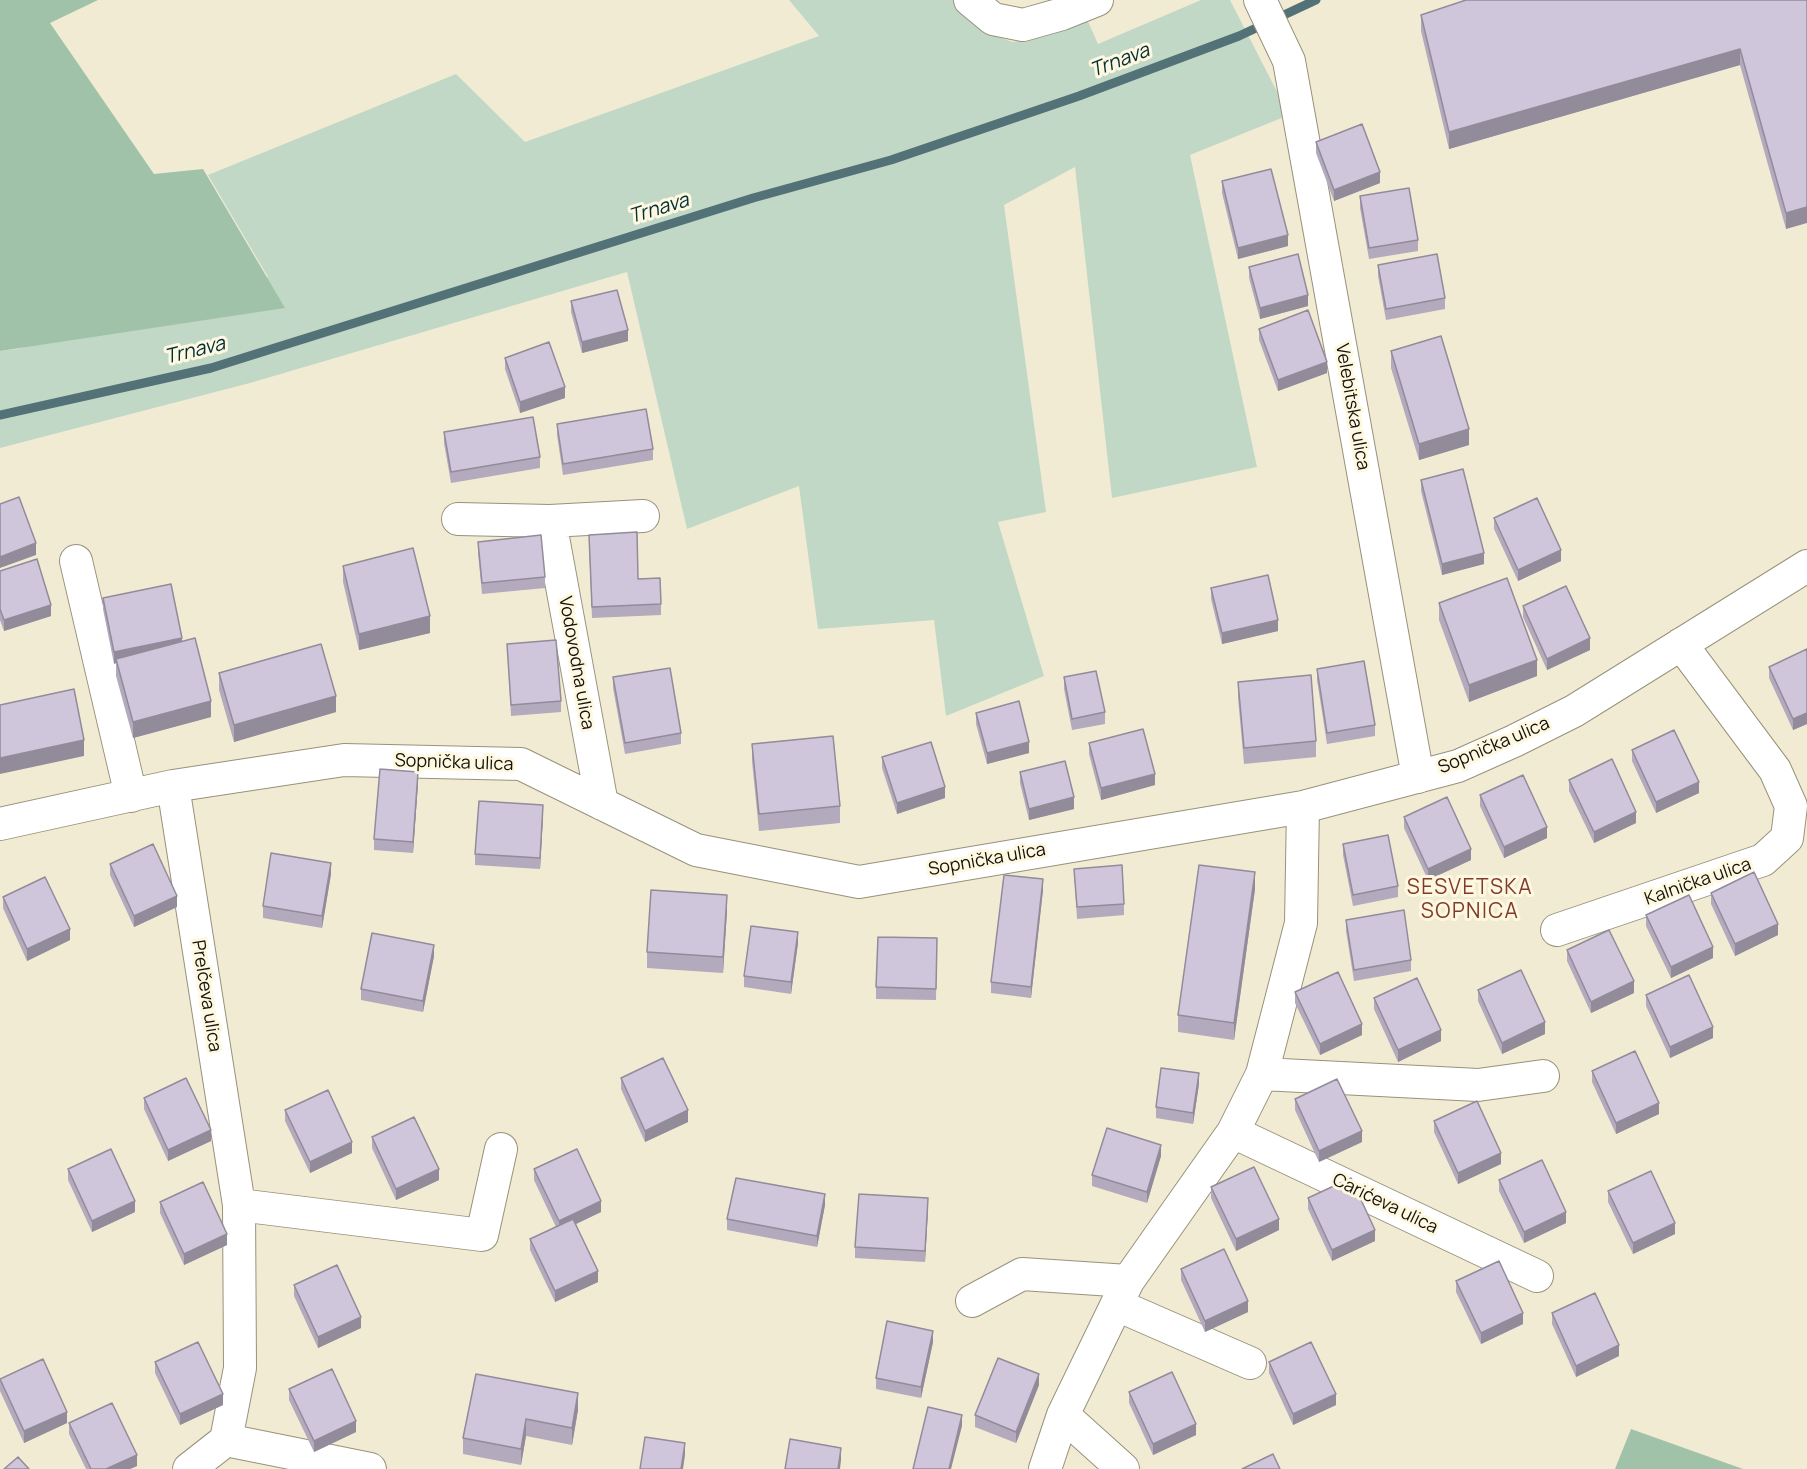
<!DOCTYPE html>
<html>
<head>
<meta charset="utf-8">
<style>
	body { margin:0 }
	canvas { display:block; background:#f1ebd3 }
</style>
</head>
<body>
<canvas width="1807" height="1469"></canvas>
<script>
const context = document.querySelector('canvas').getContext('2d');
context.lineJoin = 'round';
function paint(path, color) { context.fillStyle = color; context.fill(path, 'evenodd'); }
const toPath = rows => new Path2D(rows.map(r => 'M' + r).join(''));
function trace(path, color, width, dash) { context.strokeStyle = color; context.lineWidth = width; context.lineCap = dash ? 'butt' : 'round'; context.setLineDash(dash || []); context.stroke(path); }
function drawText(font, color, halo, rows, align = 'center') {
  context.font = font + ' Manrope,sans-serif'; context.lineWidth = 6; context.setLineDash([]); context.textBaseline = 'middle'; context.strokeStyle = halo; context.fillStyle = color; for (const [text, x, y, turn = 0] of rows) {
    context.save(); context.translate(x, y); context.rotate((+turn || 0) * Math.PI / 180); context.textAlign = isNaN(turn) ? turn : align; if (halo) context.strokeText(text, 0, 0); context.fillText(text, 0, 0); context.restore();
  }
}
const green = toPath([
	[789,0,955,0,961,13,983,32,1013,42,1038,38,1086,17,1098,44,1201,0,1230,0,1289,115,1190,155,1257,467,1112,498,1075,167,1004,205,1046,512,998,522,1044,676,946,716,934,620,818,629,799,486,687,529,627,272,250,383,0,448,0,351,17,349,268,277,208,175,456,74,525,142,819,36]
]);
const forest = toPath([
	[0,0,98,0,50,23,154,174,203,169,285,308,0,351],
	[1631,1429,1743,1469,1615,1469]
]);
const stream = toPath([
	[0,415,211,368,753,198,891,160,1079,96,1239,36,1316,0]
]);
const minor = toPath([
	[970,0,993,19,1023,25,1062,14,1097,0],
	[1260,0,1289,61,1418,777],
	[458,519,550,521,643,516],
	[550,521,602,804],
	[76,561,131,796],
	[173,786,239,1205,240,1368,226,1440,189,1469],
	[0,824,173,786,344,760,521,764,696,850,859,882,1303,807,1458,766,1514,741,1574,711,1807,566],
	[1557,930,1763,860,1787,838,1791,806,1775,770,1681,644],
	[1262,1074,1478,1085,1543,1076],
	[1233,1132,1537,1276],
	[239,1205,482,1235,501,1149],
	[972,1301,1022,1274,1128,1281],
	[1117,1305,1250,1363],
	[1063,1415,1123,1469],
	[226,1440,370,1469],
	[1045,1469,1063,1415,1128,1281,1233,1132,1262,1074,1301,923,1303,807]
]);
const wall = toPath([
	[1807,0,1786,229,1740,65,1449,149,1421,31,1421,15],
	[1316,142,1380,183,1334,201,1316,153],
	[1222,181,1288,246,1238,259,1222,193],
	[1360,196,1418,240,1418,251,1369,259,1360,208],
	[1378,265,1445,298,1445,309,1386,320,1378,276],
	[1249,267,1308,306,1260,319,1249,278],
	[571,301,628,341,582,353,571,312],
	[1259,329,1327,373,1278,391,1259,340],
	[1391,351,1469,445,1419,460,1391,368],
	[505,358,565,398,520,413,505,369],
	[557,424,653,449,653,460,563,475,557,435],
	[444,432,540,457,540,468,451,483,444,443],
	[1421,480,1484,564,1442,575,1421,491],
	[1494,518,1561,561,1518,581,1494,529],
	[478,542,545,577,545,588,482,594,478,553],
	[589,546,638,579,661,604,661,615,592,618],
	[343,566,430,633,359,650,343,582],
	[0,571,51,616,4,631,0,620],
	[1211,588,1278,631,1222,644,1211,599],
	[103,598,182,642,211,717,133,738,116,676,116,663,114,664,103,609],
	[1439,603,1537,676,1469,702,1439,620],
	[1523,606,1590,650,1547,670,1523,617],
	[507,644,561,701,561,712,511,716],
	[1807,649,1807,724,1793,730,1769,678,1769,667],
	[1317,669,1375,725,1375,736,1327,744,1317,680],
	[219,673,336,712,234,742,219,690],
	[613,677,681,733,681,744,625,754,613,688],
	[1064,677,1105,712,1105,724,1072,730,1064,689],
	[1238,682,1316,741,1316,757,1244,764,1238,698],
	[976,713,1029,753,987,764,976,724],
	[1089,743,1155,785,1101,800,1089,754],
	[752,744,840,806,840,823,759,831,752,761],
	[1632,750,1699,793,1656,813,1632,761],
	[882,757,945,798,897,814,882,768],
	[1020,772,1074,809,1029,820,1020,783],
	[1569,780,1636,823,1594,843,1569,791],
	[418,783,413,853,374,850,374,839],
	[1480,795,1547,838,1504,858,1480,806],
	[543,816,540,869,475,865,475,854],
	[1404,817,1471,860,1428,880,1404,828],
	[1343,844,1398,886,1398,897,1353,906,1343,855],
	[110,864,177,907,134,927,110,875],
	[1074,869,1124,904,1124,915,1077,919],
	[331,874,322,928,263,918,263,906],
	[1255,889,1234,1040,1178,1032,1178,1015],
	[1043,890,1031,998,991,993,991,982],
	[1711,893,1778,935,1735,956,1711,904],
	[3,897,70,940,27,961,3,908],
	[727,911,723,973,647,968,647,952],
	[1646,915,1713,958,1671,978,1646,926],
	[1346,920,1411,960,1411,971,1354,981,1346,931],
	[937,938,936,1000,876,999,876,987],
	[798,943,791,994,744,987,744,976],
	[1567,950,1634,993,1591,1013,1567,961],
	[434,956,423,1012,361,1000,361,989],
	[1478,990,1545,1034,1502,1054,1478,1001],
	[1295,992,1362,1035,1320,1055,1295,1003],
	[1646,995,1713,1038,1670,1058,1646,1006],
	[1374,998,1441,1041,1398,1062,1374,1009],
	[1592,1071,1659,1114,1616,1134,1592,1082],
	[621,1078,688,1122,645,1142,621,1089],
	[1199,1084,1193,1124,1156,1118,1156,1107],
	[144,1098,211,1141,168,1161,144,1109],
	[1295,1099,1362,1142,1319,1162,1295,1110],
	[285,1110,352,1153,310,1173,285,1121],
	[1434,1121,1501,1164,1458,1184,1434,1132],
	[372,1137,439,1180,396,1200,372,1148],
	[1161,1156,1147,1203,1092,1186,1092,1175],
	[68,1169,135,1212,92,1232,68,1180],
	[534,1169,601,1212,576,1224,598,1282,555,1302,530,1250,530,1239,556,1227,534,1180],
	[1499,1180,1566,1223,1524,1243,1499,1191],
	[1211,1187,1279,1230,1236,1251,1211,1198],
	[1608,1191,1675,1234,1633,1254,1608,1202],
	[1308,1198,1375,1241,1332,1261,1308,1209],
	[160,1202,227,1245,184,1265,160,1213],
	[825,1205,817,1247,727,1230,727,1219],
	[928,1209,925,1262,855,1258,855,1247],
	[1181,1269,1248,1312,1205,1332,1181,1280],
	[1456,1281,1523,1324,1481,1344,1456,1292],
	[294,1285,361,1328,318,1348,294,1296],
	[1552,1313,1619,1356,1576,1377,1552,1324],
	[933,1342,921,1398,876,1389,876,1378],
	[155,1362,223,1405,180,1425,155,1373],
	[1269,1362,1336,1405,1293,1425,1269,1373],
	[476,1374,578,1410,572,1445,526,1436,521,1465,463,1454,463,1438],
	[0,1379,67,1423,24,1443,0,1391],
	[1039,1385,1016,1443,975,1427,975,1415],
	[289,1389,356,1432,314,1452,289,1400],
	[1129,1392,1196,1435,1153,1455,1129,1403],
	[69,1423,137,1466,130,1469,86,1469,69,1434]
]);
const shadedWall = toPath([
	[1740,49,1740,65,1449,149,1449,132],
	[1380,172,1380,183,1334,201,1334,190],
	[1807,207,1807,223,1786,229,1786,213],
	[1288,235,1288,246,1238,259,1238,248],
	[1308,295,1308,306,1260,319,1260,308],
	[628,330,628,341,582,353,582,342],
	[1327,362,1327,373,1278,391,1278,380],
	[565,387,565,398,520,413,520,402],
	[1469,429,1469,445,1419,460,1419,444],
	[36,543,36,555,0,568,0,557],
	[1561,550,1561,561,1518,581,1518,570],
	[1484,553,1484,564,1442,575,1442,564],
	[51,605,51,616,4,631,4,620],
	[430,616,430,633,359,650,359,634],
	[1278,620,1278,631,1222,644,1222,633],
	[182,638,182,649,116,659,116,663,114,664,114,652],
	[1590,638,1590,650,1547,670,1547,659],
	[1537,660,1537,676,1469,702,1469,685],
	[336,696,336,712,234,742,234,725],
	[211,701,211,717,133,738,133,722],
	[1807,713,1807,724,1793,730,1793,719],
	[84,740,84,756,0,774,0,758],
	[1029,742,1029,753,987,764,987,753],
	[418,772,418,783,413,853,413,842],
	[1155,774,1155,785,1101,800,1101,788],
	[1699,782,1699,793,1656,813,1656,802],
	[945,787,945,798,897,814,897,803],
	[1074,797,1074,809,1029,820,1029,809],
	[543,805,543,816,540,869,540,858],
	[1636,812,1636,823,1594,843,1594,832],
	[1547,827,1547,838,1504,858,1504,847],
	[1471,849,1471,860,1428,880,1428,869],
	[331,863,331,874,322,928,322,916],
	[1255,872,1255,889,1234,1040,1234,1023],
	[1043,879,1043,890,1031,998,1031,987],
	[727,895,727,911,723,973,723,957],
	[177,896,177,907,134,927,134,916],
	[1778,924,1778,935,1735,956,1735,944],
	[70,929,70,940,27,961,27,949],
	[798,932,798,943,791,994,791,982],
	[434,945,434,956,423,1012,423,1001],
	[1713,947,1713,958,1671,978,1671,967],
	[1634,981,1634,993,1591,1013,1591,1002],
	[1545,1022,1545,1034,1502,1054,1502,1043],
	[1362,1024,1362,1035,1320,1055,1320,1044],
	[1713,1027,1713,1038,1670,1058,1670,1047],
	[1441,1030,1441,1041,1398,1062,1398,1050],
	[1199,1073,1199,1084,1193,1124,1193,1113],
	[1659,1103,1659,1114,1616,1134,1616,1123],
	[688,1110,688,1122,645,1142,645,1131],
	[211,1130,211,1141,168,1161,168,1150],
	[1362,1131,1362,1142,1319,1162,1319,1151],
	[352,1142,352,1153,310,1173,310,1162],
	[1161,1145,1161,1156,1147,1203,1147,1192],
	[1501,1153,1501,1164,1458,1184,1458,1173],
	[439,1169,439,1180,396,1200,396,1189],
	[825,1194,825,1205,817,1247,817,1236],
	[928,1198,928,1209,925,1262,925,1251],
	[135,1201,135,1212,92,1232,92,1221],
	[601,1201,601,1212,559,1232,559,1221],
	[1566,1212,1566,1223,1524,1243,1524,1232],
	[1279,1219,1279,1230,1236,1251,1236,1239],
	[1675,1223,1675,1234,1633,1254,1633,1243],
	[1375,1230,1375,1241,1332,1261,1332,1250],
	[227,1234,227,1245,184,1265,184,1254],
	[598,1271,598,1282,555,1302,555,1291],
	[1248,1301,1248,1312,1205,1332,1205,1321],
	[1523,1313,1523,1324,1481,1344,1481,1333],
	[361,1317,361,1328,318,1348,318,1337],
	[933,1331,933,1342,921,1398,921,1387],
	[1619,1345,1619,1356,1576,1377,1576,1366],
	[1039,1374,1039,1385,1016,1443,1016,1432],
	[578,1393,578,1410,572,1445,572,1428],
	[223,1394,223,1405,180,1425,180,1414],
	[1336,1394,1336,1405,1293,1425,1293,1414],
	[67,1412,67,1423,24,1443,24,1431],
	[962,1415,962,1426,951,1469,949,1469],
	[526,1419,526,1436,521,1465,521,1449],
	[356,1421,356,1432,314,1452,314,1441],
	[1196,1424,1196,1435,1153,1455,1153,1444],
	[685,1443,685,1455,683,1469,681,1469],
	[841,1448,841,1460,840,1469,838,1469],
	[137,1455,137,1466,130,1469,106,1469]
]);
const building = toPath([
	[1466,0,1807,0,1807,207,1786,213,1740,49,1449,132,1421,15,1466,0],
	[1362,124,1380,172,1334,190,1316,142,1362,124],
	[1271,169,1288,235,1238,248,1222,181,1271,169],
	[1409,188,1418,240,1369,248,1360,196,1409,188],
	[1298,254,1308,295,1260,308,1249,267,1298,254],
	[1437,254,1445,298,1386,309,1378,265,1437,254],
	[617,290,628,330,582,342,571,301,617,290],
	[1308,310,1327,362,1278,380,1259,329,1308,310],
	[1441,336,1469,429,1419,444,1391,351,1441,336],
	[549,342,565,387,520,402,505,358,549,342],
	[646,409,653,449,563,464,557,424,646,409],
	[533,417,540,457,451,472,444,432,533,417],
	[1463,469,1484,553,1442,564,1421,480,1463,469],
	[19,497,36,543,0,557,0,504,19,497],
	[1537,498,1561,550,1518,570,1494,518,1537,498],
	[637,532,638,579,660,578,661,604,592,607,589,535,637,532],
	[541,535,545,577,482,583,478,542,541,535],
	[413,548,430,616,359,634,343,566,413,548],
	[37,559,51,605,4,620,0,609,0,571,37,559],
	[1268,575,1278,620,1222,633,1211,588,1268,575],
	[1507,578,1537,660,1469,685,1439,603,1507,578],
	[171,584,182,638,114,652,103,598,171,584],
	[1566,586,1590,638,1547,659,1523,606,1566,586],
	[195,638,211,701,133,722,116,659,195,638],
	[556,640,561,701,511,705,507,644,556,640],
	[321,644,336,696,234,725,219,673,321,644],
	[1807,649,1807,713,1793,719,1769,667,1807,649],
	[1364,661,1375,725,1327,733,1317,669,1364,661],
	[670,668,681,733,625,743,613,677,670,668],
	[1096,671,1105,712,1072,719,1064,677,1096,671],
	[1311,675,1316,741,1244,748,1238,682,1311,675],
	[74,689,84,740,0,758,0,705,74,689],
	[1019,701,1029,742,987,753,976,713,1019,701],
	[1143,729,1155,774,1101,788,1089,743,1143,729],
	[1674,730,1699,782,1656,802,1632,750,1674,730],
	[833,736,840,806,759,814,752,744,833,736],
	[931,742,945,787,897,803,882,757,931,742],
	[1612,759,1636,812,1594,832,1569,780,1612,759],
	[1065,761,1074,797,1029,809,1020,772,1065,761],
	[380,769,418,772,413,842,374,839,380,769],
	[1523,775,1547,827,1504,847,1480,795,1523,775],
	[1447,797,1471,849,1428,869,1404,817,1447,797],
	[479,801,543,805,540,858,475,854,479,801],
	[1388,835,1398,886,1353,895,1343,844,1388,835],
	[153,844,177,896,134,916,110,864,153,844],
	[271,853,331,863,322,916,263,906,271,853],
	[1122,865,1124,904,1077,907,1074,869,1122,865],
	[1199,865,1255,872,1234,1023,1178,1015,1199,865],
	[1754,872,1778,924,1735,944,1711,893,1754,872],
	[1004,875,1043,879,1031,987,991,982,1004,875],
	[45,877,70,929,27,949,3,897,45,877],
	[651,890,727,895,723,957,647,952,651,890],
	[1689,895,1713,947,1671,967,1646,915,1689,895],
	[1404,910,1411,960,1354,970,1346,920,1404,910],
	[751,926,798,932,791,982,744,976,751,926],
	[1609,930,1634,981,1591,1002,1567,950,1609,930],
	[372,933,434,945,423,1001,361,989,372,933],
	[878,937,937,938,936,989,876,987,878,937],
	[1521,970,1545,1022,1502,1043,1478,990,1521,970],
	[1338,972,1362,1024,1320,1044,1295,992,1338,972],
	[1689,975,1713,1027,1670,1047,1646,995,1689,975],
	[1417,978,1441,1030,1398,1050,1374,998,1417,978],
	[1635,1051,1659,1103,1616,1123,1592,1071,1635,1051],
	[663,1058,688,1110,645,1131,621,1078,663,1058],
	[1161,1068,1199,1073,1193,1113,1156,1107,1161,1068],
	[186,1078,211,1130,168,1150,144,1098,186,1078],
	[1337,1079,1362,1131,1319,1151,1295,1099,1337,1079],
	[328,1090,352,1142,310,1162,285,1110,328,1090],
	[1477,1101,1501,1153,1458,1173,1434,1121,1477,1101],
	[414,1117,439,1169,396,1189,372,1137,414,1117],
	[1107,1128,1161,1145,1147,1192,1092,1175,1107,1128],
	[111,1149,135,1201,92,1221,68,1169,111,1149],
	[577,1149,601,1201,559,1221,534,1169,577,1149],
	[1542,1160,1566,1212,1524,1232,1499,1180,1542,1160],
	[1254,1167,1279,1219,1236,1239,1211,1187,1254,1167],
	[1651,1171,1675,1223,1633,1243,1608,1191,1651,1171],
	[736,1178,825,1194,817,1236,727,1219,736,1178],
	[1351,1178,1375,1230,1332,1250,1308,1198,1351,1178],
	[203,1182,227,1234,184,1254,160,1202,203,1182],
	[859,1194,928,1198,925,1251,855,1247,859,1194],
	[573,1219,598,1271,555,1291,530,1239,573,1219],
	[1224,1249,1248,1301,1205,1321,1181,1269,1224,1249],
	[1499,1261,1523,1313,1481,1333,1456,1281,1499,1261],
	[337,1265,361,1317,318,1337,294,1285,337,1265],
	[1595,1293,1619,1345,1576,1366,1552,1313,1595,1293],
	[887,1321,933,1331,921,1387,876,1378,887,1321],
	[198,1342,223,1394,180,1414,155,1362,198,1342],
	[1311,1342,1336,1394,1293,1414,1269,1362,1311,1342],
	[998,1358,1039,1374,1016,1432,975,1415,998,1358],
	[43,1359,67,1412,24,1431,0,1379,43,1359],
	[332,1369,356,1421,314,1441,289,1389,332,1369],
	[1172,1372,1196,1424,1153,1444,1129,1392,1172,1372],
	[476,1374,578,1393,572,1428,526,1419,521,1449,463,1438,476,1374],
	[112,1403,137,1455,106,1469,91,1469,69,1423,112,1403],
	[928,1407,962,1415,949,1469,913,1469,928,1407],
	[645,1437,685,1443,681,1469,640,1469,645,1437],
	[790,1439,841,1448,838,1469,785,1469,790,1439],
	[1273,1454,1280,1469,1242,1469,1273,1454],
	[18,1457,29,1469,4,1469,18,1457]
]);
const streetNames = [
	["Velebitska ulica",1352,407,80],
	["Vodovodna ulica",576,663,80],
	["Sopnička ulica",1494,746,-23],
	["Sopnička ulica",454,763,2],
	["Sopnička ulica",987,860,-10],
	["Kalnička ulica",1698,882,-19],
	["Prelčeva ulica",206,996,81],
	["Carićeva ulica",1385,1204,26]
];
const waterNames = [
	["Trnava",1120,61,-21],
	["Trnava",659,209,-17],
	["Trnava",195,351,-14]
];
const quarterNames = [
	["SESVETSKA",1470,888],
	["SOPNICA",1470,912]
];
paint(green, '#c2d8c6');
paint(forest, '#a0c2a8');
trace(stream, '#537278', 9);
trace(minor, '#98927c', 34);
trace(minor, '#fff', 32);
paint(wall, '#b3aabd');
paint(shadedWall, '#928b9a');
paint(building, '#d0c6dc');
trace(building, '#928b9a', 1.5);
drawText('18px', '#14120a', '#fff8e1', streetNames);
drawText('italic 20px', '#012f39', '#fff8e1', waterNames);
context.letterSpacing = '1.5px';
drawText('21px', '#813b2d', '#fff8e1', quarterNames);
context.letterSpacing = '0px';
</script>
</body>
</html>
